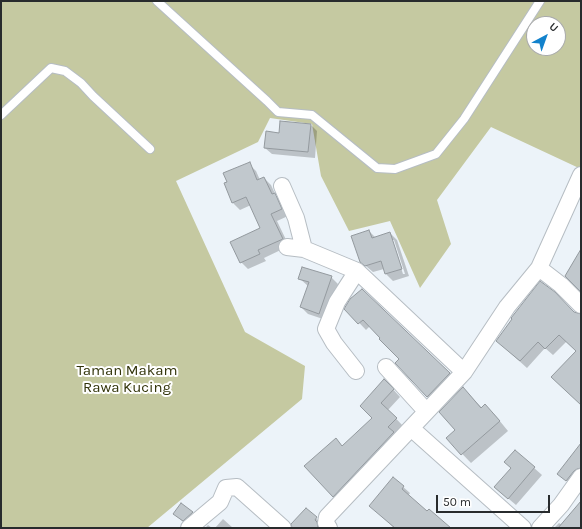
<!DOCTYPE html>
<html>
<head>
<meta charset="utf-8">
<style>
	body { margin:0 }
	#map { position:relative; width:582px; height:529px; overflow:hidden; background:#ecf3f9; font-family:Karla,sans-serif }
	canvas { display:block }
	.frame { position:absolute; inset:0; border:2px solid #282b2d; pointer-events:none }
	.north { position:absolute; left:526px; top:16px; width:40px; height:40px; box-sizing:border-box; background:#fff; border:1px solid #a9aaab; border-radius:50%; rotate:41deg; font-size:11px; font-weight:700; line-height:16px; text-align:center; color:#282b2d }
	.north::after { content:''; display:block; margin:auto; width:14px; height:18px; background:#1282cc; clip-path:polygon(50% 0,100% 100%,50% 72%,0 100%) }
	.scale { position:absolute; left:436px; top:495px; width:114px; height:18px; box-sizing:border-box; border:2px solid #282b2d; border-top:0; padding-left:5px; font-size:12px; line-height:14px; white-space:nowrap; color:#282b2d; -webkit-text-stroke:3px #fff; paint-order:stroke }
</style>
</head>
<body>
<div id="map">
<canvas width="582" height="529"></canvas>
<div class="frame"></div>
<div class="north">U</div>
<div class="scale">50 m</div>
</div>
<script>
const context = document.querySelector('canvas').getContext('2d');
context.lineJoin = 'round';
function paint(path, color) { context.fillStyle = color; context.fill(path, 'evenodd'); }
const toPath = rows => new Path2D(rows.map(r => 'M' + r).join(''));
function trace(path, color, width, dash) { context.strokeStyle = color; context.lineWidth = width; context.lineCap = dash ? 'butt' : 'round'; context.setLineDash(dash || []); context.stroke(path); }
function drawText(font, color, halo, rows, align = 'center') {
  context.font = font + ' Karla,sans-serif'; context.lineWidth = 4; context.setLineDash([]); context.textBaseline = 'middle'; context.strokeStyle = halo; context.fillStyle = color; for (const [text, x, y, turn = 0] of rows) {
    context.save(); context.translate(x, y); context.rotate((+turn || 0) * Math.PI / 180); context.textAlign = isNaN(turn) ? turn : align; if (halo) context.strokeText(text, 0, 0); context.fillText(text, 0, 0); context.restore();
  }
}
const green = toPath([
	[1,1,581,1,581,169,491,127,437,200,451,244,420,288,390,221,349,231,321,176,312,124,270,118,258,142,176,181,245,332,305,366,302,399,147,528,1,528],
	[534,24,558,24,558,48,534,48]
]);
const shadow = toPath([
	[311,125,317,131,315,158,272,154,265,148,280,134],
	[249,164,256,171,260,180,264,178,271,185,276,196,282,201,288,216,277,221,289,246,264,258,266,261,248,269,241,262,261,229,251,205,240,210,233,203],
	[369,231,376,238,390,233,397,240,409,276,393,281,386,274,384,269,373,272,360,261],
	[392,240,394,240,405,274,403,274],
	[331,277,338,284,326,320,308,314,301,307,308,286,299,278],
	[346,309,450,373,457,380,435,404,396,363,400,360,381,338,370,326,366,330],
	[574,313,581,315,581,404,577,351,567,341,553,355,545,348,527,368,497,341,513,319],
	[391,387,400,397,388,410,403,426,341,503,334,496,336,439,343,447,373,418,361,406],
	[463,388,482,408,494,414,508,431,471,463,447,438,456,430],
	[515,451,542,475,516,505,503,494,512,468],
	[581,455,581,478,574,487,558,474],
	[393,478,410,493,408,496,427,512,450,528,394,528,377,512],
	[581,503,581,528,554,528,559,523,562,525],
	[182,504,199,520,190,528,174,514],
	[306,509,323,525,322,528,295,528],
	[223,519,233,528,215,528],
	[208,525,212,528,205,528]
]);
const building = toPath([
	[280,121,311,124,308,152,264,148,266,131,279,133,280,121],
	[250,162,257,180,264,177,272,194,275,193,282,209,271,214,283,239,258,250,260,254,240,263,230,242,260,228,246,197,232,203,224,183,227,182,223,173,250,162],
	[369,230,372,238,390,232,402,269,385,274,381,261,365,266,360,262,351,236,369,230],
	[581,249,581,292,565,276,581,249],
	[302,267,332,276,319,314,300,307,309,282,298,279,302,267],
	[540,281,555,292,574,312,581,314,581,405,551,377,576,351,559,335,545,349,538,342,520,361,496,341,512,319,511,318,515,313,540,281],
	[362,289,450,373,427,397,395,363,399,359,379,339,380,338,363,320,358,324,344,309,350,299,362,289],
	[384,379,394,389,381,403,397,418,388,427,394,432,333,497,304,466,336,438,342,446,372,418,360,406,384,379],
	[463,387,481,408,485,404,500,421,461,455,446,438,455,430,439,412,463,387],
	[581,443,581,468,577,469,574,471,566,481,557,474,581,443],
	[515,450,535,467,508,499,494,487,511,468,504,462,515,450],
	[393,477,404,486,402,489,427,511,429,509,451,528,395,528,369,506,393,477],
	[581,501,581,528,558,528,581,501],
	[181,503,193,512,183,521,173,514,181,503],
	[306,508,317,517,315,520,317,522,318,528,292,528,291,524,306,508]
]);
const service = toPath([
	[157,1,267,101,278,112,312,115,377,168,395,169,436,154,464,119,540,1],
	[1,115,51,68,65,71,81,83,93,96,150,149]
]);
const minor = toPath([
	[282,186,296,218,304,249],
	[287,247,304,249,357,271,464,372],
	[539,268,561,285,581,305],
	[386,367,426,411],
	[356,371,334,343,326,329,337,302,357,271],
	[411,428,523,528],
	[189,528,220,502,226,488,237,487,283,528],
	[329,528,326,523,327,517,464,372,507,307,539,268,581,175],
	[540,528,561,505,581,477]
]);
const parkNames = [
	["Taman Makam",127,371],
	["Rawa Kucing",127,388]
];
paint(green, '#c5c9a1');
paint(shadow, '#0003');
paint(building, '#c1c8cd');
trace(building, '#93999e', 1);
trace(service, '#b6bdc3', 10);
trace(minor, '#b6bdc3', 18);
trace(service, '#fff', 8);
trace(minor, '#fff', 16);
drawText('15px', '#32340a', '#fff', parkNames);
</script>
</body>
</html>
